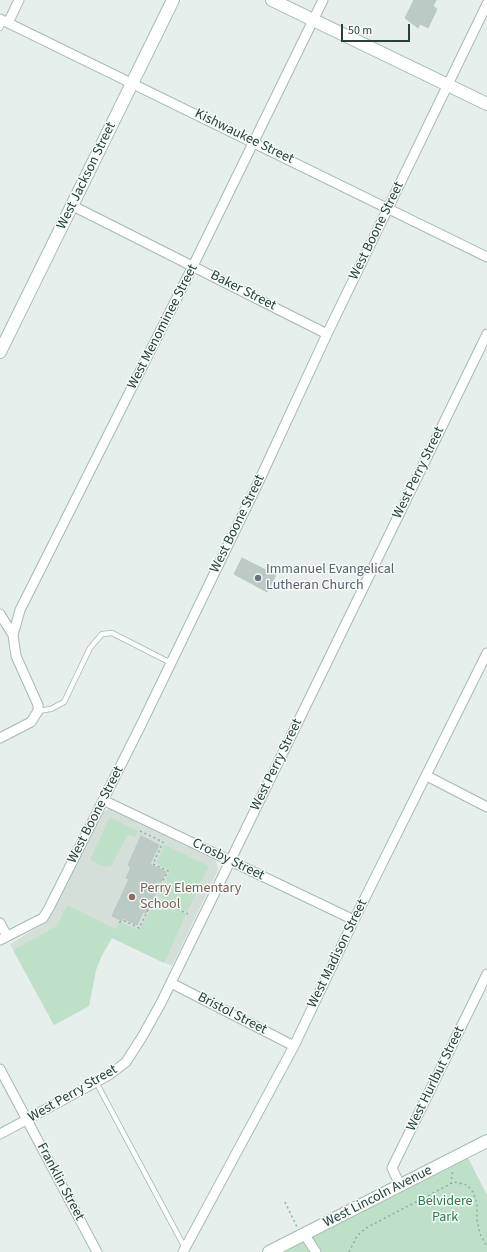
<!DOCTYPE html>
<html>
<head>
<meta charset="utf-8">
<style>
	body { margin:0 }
	#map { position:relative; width:487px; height:1252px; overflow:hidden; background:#e6efeb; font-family:"Source Sans 3",sans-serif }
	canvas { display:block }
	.scale { position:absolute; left:341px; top:24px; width:69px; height:18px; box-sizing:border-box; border:2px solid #24423a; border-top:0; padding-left:5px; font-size:12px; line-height:14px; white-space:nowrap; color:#24423a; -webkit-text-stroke:3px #f7fbf9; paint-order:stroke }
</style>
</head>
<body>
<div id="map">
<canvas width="487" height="1252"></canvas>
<div class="scale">50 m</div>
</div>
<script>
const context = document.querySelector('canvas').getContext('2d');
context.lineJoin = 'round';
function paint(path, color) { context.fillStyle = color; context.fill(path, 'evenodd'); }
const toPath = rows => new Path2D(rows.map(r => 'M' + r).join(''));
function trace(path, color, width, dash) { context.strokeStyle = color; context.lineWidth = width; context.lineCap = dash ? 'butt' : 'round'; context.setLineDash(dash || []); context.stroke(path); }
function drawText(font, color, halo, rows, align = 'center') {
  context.font = font + ' "Source Sans 3",sans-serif'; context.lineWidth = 3; context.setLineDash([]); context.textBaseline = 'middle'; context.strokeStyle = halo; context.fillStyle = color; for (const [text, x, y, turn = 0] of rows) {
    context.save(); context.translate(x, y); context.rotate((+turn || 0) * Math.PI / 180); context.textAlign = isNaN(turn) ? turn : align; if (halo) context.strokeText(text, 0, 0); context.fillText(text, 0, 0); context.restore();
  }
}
const built = toPath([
	[109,809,213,859,216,861,218,870,172,966,112,938,101,957,96,970,89,1006,54,1025,10,944,47,922,101,813]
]);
const green = toPath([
	[110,817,138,831,135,837,128,834,111,866,105,867,90,860],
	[165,845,209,866,187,912,158,896,170,871,156,863],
	[155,902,159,902,186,914,164,963,112,938,101,957,96,970,89,1006,54,1025,13,950,57,926,67,905,116,929,119,922,139,930],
	[465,1152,487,1195,487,1252,268,1252]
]);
const building = toPath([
	[414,0,436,0,433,6,437,9,428,28,420,24,418,28,405,18,414,0],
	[242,558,276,575,267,592,234,574,242,558],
	[141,836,159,845,150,864,166,872,146,913,143,912,137,925,123,918,122,921,112,916,129,879,126,878,131,867,128,865,141,836]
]);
const path = toPath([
	[155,898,188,914],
	[119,922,125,921,139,928,168,871,153,864,163,842,140,831],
	[451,1184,452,1174,454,1170],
	[285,1202,297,1227],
	[349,1252,357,1236,366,1228,454,1182,467,1185,473,1192,477,1203,477,1220,480,1234,487,1247]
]);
const lane = toPath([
	[0,28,3,21],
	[38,711,51,709,64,702,90,648,102,634,112,633,171,663],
	[96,1082,185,1248]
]);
const street = toPath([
	[0,19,487,257],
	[8,23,19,0],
	[73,206,327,334],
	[0,614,13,635,16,656,38,705,38,711,31,722,0,738],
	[13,635,20,610,193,266,323,0],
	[427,776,487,807],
	[103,800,354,920],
	[0,923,7,936],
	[0,940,43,918,49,908,141,725,259,481,327,334,487,4],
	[171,983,294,1046],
	[0,1069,97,1252],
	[0,1134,109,1075,126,1062,142,1037,161,1003,487,334],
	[400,1185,392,1168,487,974],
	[304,1234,316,1252],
	[183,1252,294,1046,354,920,487,653]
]);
const secondary = toPath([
	[272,0,487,104],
	[0,352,173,0],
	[269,1252,487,1141]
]);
const markers = [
	[258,578,4,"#6b7280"],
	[132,897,4,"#8d6e63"]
];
const streetNames = [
	["Kishwaukee Street",244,137,26],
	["West Jackson Street",87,176,-64],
	["West Boone Street",377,231,-64],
	["Baker Street",243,291,27],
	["West Menominee Street",163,327,-63],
	["West Perry Street",419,473,-64],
	["West Boone Street",238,524,-64],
	["West Perry Street",277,765,-64],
	["West Boone Street",96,815,-63],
	["Crosby Street",228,860,26],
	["West Madison Street",338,954,-64],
	["Bristol Street",232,1014,27],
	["West Hurlbut Street",436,1079,-64],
	["West Perry Street",73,1094,-30],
	["Franklin Street",60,1182,62],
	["West Lincoln Avenue",378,1197,-27]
];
const worshipNames = [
	["Immanuel Evangelical",266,570],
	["Lutheran Church",266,586]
];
const educationNames = [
	["Perry Elementary",140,889],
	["School",140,905]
];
const parkNames = [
	["Belvidere",445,1202],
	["Park",445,1218]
];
paint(built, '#d4dfda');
paint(green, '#bfe0c8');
paint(building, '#bbcac4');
trace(building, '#b8c9c2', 1);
trace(lane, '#a8b8b2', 6);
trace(street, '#a8b8b2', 11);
trace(secondary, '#a4bbb3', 14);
trace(path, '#86b3a5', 1.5, [2, 3]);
trace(lane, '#fff', 4.5);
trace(street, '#fff', 9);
trace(secondary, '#fff', 12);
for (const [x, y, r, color] of markers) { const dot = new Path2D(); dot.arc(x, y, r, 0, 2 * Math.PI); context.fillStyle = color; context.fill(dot); trace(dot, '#f7fbf9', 1.5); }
drawText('14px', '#24423a', '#f7fbf9', streetNames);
drawText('14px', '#5b616d', '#f7fbf9', worshipNames, 'left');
drawText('14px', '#785e54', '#f7fbf9', educationNames, 'left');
drawText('14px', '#2d7a4b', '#f7fbf9', parkNames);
</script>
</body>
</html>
